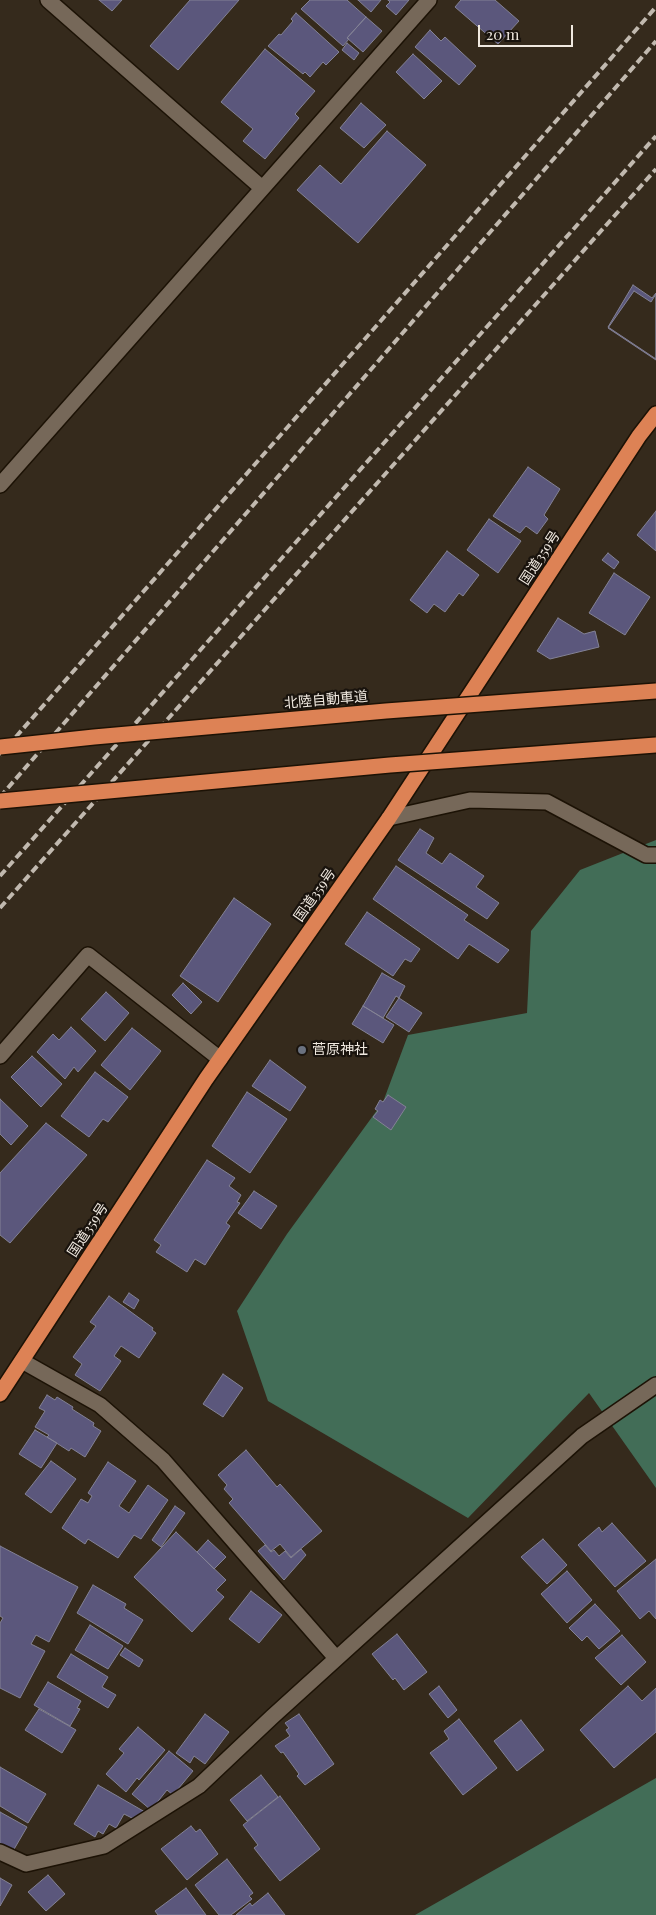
<!DOCTYPE html>
<html>
<head>
<meta charset="utf-8">
<style>
	body { margin:0 }
	#map { position:relative; width:656px; height:1915px; overflow:hidden; background:#352a1c; font-family:"Playfair Display",serif }
	canvas { display:block }
	.scale { position:absolute; left:478px; top:25px; width:95px; height:22px; box-sizing:border-box; border:2px solid #f0e9e0; border-top:0; padding-left:6px; font-size:15px; line-height:18px; white-space:nowrap; color:#f0e9e0; -webkit-text-stroke:4px #19130d; paint-order:stroke }
</style>
</head>
<body>
<div id="map">
<canvas width="656" height="1915"></canvas>
<div class="scale">20 m</div>
</div>
<script>
const context = document.querySelector('canvas').getContext('2d');
context.lineJoin = 'round';
function paint(path, color) { context.fillStyle = color; context.fill(path, 'evenodd'); }
const toPath = rows => new Path2D(rows.map(r => 'M' + r).join(''));
function trace(path, color, width, dash) { context.strokeStyle = color; context.lineWidth = width; context.lineCap = dash ? 'butt' : 'round'; context.setLineDash(dash || []); context.stroke(path); }
function drawText(font, color, halo, rows, align = 'center') {
  context.font = font + ' "Playfair Display","Noto Sans JP",serif'; context.lineWidth = 4.5; context.setLineDash([]); context.textBaseline = 'middle'; context.strokeStyle = halo; context.fillStyle = color; for (const [text, x, y, turn = 0] of rows) {
    context.save(); context.translate(x, y); context.rotate((+turn || 0) * Math.PI / 180); context.textAlign = isNaN(turn) ? turn : align; if (halo) context.strokeText(text, 0, 0); context.fillText(text, 0, 0); context.restore();
  }
}
const forest = toPath([
	[656,840,656,1488,589,1393,468,1518,268,1401,237,1311,287,1234,383,1102,408,1035,527,1013,531,931,580,870],
	[656,1778,656,1915,415,1915]
]);
const building = toPath([
	[99,0,122,0,112,11,99,0],
	[190,0,239,0,178,70,150,46,190,0],
	[310,0,347,0,366,17,347,38,349,39,343,46,301,9,310,0],
	[358,0,381,0,371,12,358,0],
	[388,0,409,0,396,15,386,6,390,2,388,0],
	[461,0,495,0,519,21,498,44,455,7,461,0],
	[296,13,339,52,326,65,323,62,310,77,305,72,303,74,268,46,279,34,281,35,293,21,291,19,296,13],
	[366,17,382,31,363,52,347,38,366,17],
	[430,30,441,41,445,37,476,66,459,85,415,47,430,30],
	[347,43,359,53,354,60,342,50,347,43],
	[265,49,315,91,295,114,299,118,265,159,243,141,253,129,221,102,265,49],
	[413,54,442,81,424,99,396,72,413,54],
	[361,103,386,125,364,148,340,128,361,103],
	[387,131,426,165,358,243,297,190,320,165,341,184,387,131],
	[633,285,652,298,656,293,656,359,608,327,633,285],
	[634,291,651,302,656,294,656,360,608,328,634,291],
	[528,467,560,489,544,515,548,519,537,534,526,526,520,533,493,516,528,467],
	[656,511,656,551,637,535,656,511],
	[489,519,521,541,498,573,467,550,489,519],
	[447,551,479,575,463,596,459,593,445,612,434,604,427,613,410,600,447,551],
	[608,553,619,562,614,569,602,560,608,553],
	[614,573,650,597,625,635,589,613,614,573],
	[558,618,584,634,595,631,599,647,550,659,537,651,558,618],
	[420,829,434,838,426,853,442,864,450,853,484,876,476,887,499,903,487,919,398,860,420,829],
	[396,866,468,915,464,920,509,950,498,963,469,944,458,959,373,899,396,866],
	[234,898,271,924,218,1002,180,976,234,898],
	[367,912,420,949,411,962,405,959,393,976,345,944,367,912],
	[382,973,405,986,399,998,396,996,383,1018,363,1006,382,973],
	[183,983,202,1002,191,1014,172,995,183,983],
	[106,992,129,1013,105,1041,81,1019,106,992],
	[399,998,422,1013,409,1032,386,1017,399,998],
	[363,1006,394,1025,383,1043,352,1024,363,1006],
	[71,1027,96,1051,78,1072,74,1067,65,1079,37,1052,53,1034,59,1040,71,1027],
	[132,1028,161,1051,130,1090,101,1065,132,1028],
	[32,1056,62,1084,41,1107,11,1077,32,1056],
	[270,1060,306,1087,290,1111,252,1086,270,1060],
	[95,1072,128,1097,108,1122,103,1119,89,1137,61,1116,95,1072],
	[247,1092,287,1119,250,1173,212,1146,247,1092],
	[388,1095,406,1107,391,1130,373,1117,378,1111,375,1109,380,1100,383,1102,388,1095],
	[0,1099,28,1126,11,1145,0,1134,0,1099],
	[46,1123,87,1155,10,1243,0,1235,0,1173,46,1123],
	[207,1160,235,1178,229,1186,241,1195,237,1202,240,1203,226,1223,230,1226,205,1265,195,1259,187,1272,156,1252,161,1245,154,1240,207,1160],
	[254,1191,277,1206,261,1229,238,1213,254,1191],
	[129,1293,139,1300,134,1309,123,1302,129,1293],
	[109,1296,153,1328,152,1330,156,1333,139,1358,121,1346,114,1356,121,1361,100,1391,75,1375,82,1364,73,1357,96,1326,90,1322,109,1296],
	[223,1374,243,1388,223,1417,203,1404,223,1374],
	[47,1395,55,1400,57,1397,73,1407,72,1409,94,1423,93,1426,101,1431,85,1457,71,1448,69,1451,47,1437,49,1435,35,1427,45,1411,39,1408,47,1395],
	[35,1430,57,1443,41,1468,19,1454,35,1430],
	[246,1450,277,1487,280,1484,322,1531,291,1557,280,1544,271,1551,229,1503,233,1499,224,1489,227,1485,218,1475,246,1450],
	[51,1461,76,1479,51,1513,25,1494,51,1461],
	[108,1462,136,1481,119,1506,129,1513,148,1485,168,1500,141,1539,134,1535,118,1558,88,1539,85,1544,62,1528,81,1499,88,1503,92,1496,88,1493,108,1462],
	[175,1506,185,1513,161,1547,152,1540,175,1506],
	[612,1523,646,1561,615,1587,578,1545,599,1527,602,1532,612,1523],
	[176,1532,226,1580,216,1590,224,1597,192,1632,134,1577,176,1532],
	[543,1539,567,1565,547,1584,521,1557,543,1539],
	[208,1540,226,1557,214,1569,197,1552,208,1540],
	[265,1545,271,1552,274,1550,279,1556,285,1551,291,1558,301,1549,306,1555,284,1580,258,1551,265,1545],
	[0,1546,78,1587,49,1642,36,1635,31,1644,45,1651,20,1698,0,1688,0,1623,3,1618,0,1616,0,1546],
	[656,1559,656,1619,649,1611,640,1619,617,1591,656,1559],
	[567,1571,592,1600,567,1623,541,1594,567,1571],
	[93,1585,126,1604,124,1608,143,1620,128,1644,77,1613,93,1585],
	[251,1591,282,1615,259,1643,229,1619,251,1591],
	[595,1604,620,1631,599,1649,587,1636,582,1641,569,1628,595,1604],
	[90,1625,123,1646,108,1669,75,1650,90,1625],
	[397,1634,427,1672,404,1690,395,1678,393,1680,372,1654,397,1634],
	[622,1635,646,1662,621,1685,595,1658,622,1635],
	[125,1648,143,1660,139,1667,120,1655,125,1648],
	[71,1654,108,1677,102,1687,116,1695,108,1708,57,1677,71,1654],
	[48,1682,81,1701,77,1708,80,1709,70,1726,34,1705,48,1682],
	[439,1686,457,1710,448,1718,429,1694,439,1686],
	[628,1686,642,1701,656,1688,656,1732,614,1768,580,1730,628,1686],
	[39,1709,76,1730,62,1753,25,1730,39,1709],
	[205,1714,229,1732,205,1764,194,1756,190,1763,176,1753,205,1714],
	[299,1714,334,1764,305,1785,297,1776,299,1774,283,1752,281,1753,275,1746,290,1736,286,1730,289,1728,285,1723,299,1714],
	[459,1719,497,1768,463,1795,430,1753,449,1739,444,1731,459,1719],
	[521,1720,544,1750,517,1771,494,1741,521,1720],
	[138,1727,165,1750,139,1780,137,1778,126,1792,106,1774,124,1753,119,1749,138,1727],
	[169,1751,193,1771,173,1795,167,1790,151,1810,132,1794,169,1751],
	[0,1767,46,1794,28,1823,0,1806,0,1767],
	[261,1775,278,1797,247,1821,230,1800,261,1775],
	[98,1785,145,1812,134,1819,124,1814,116,1828,109,1824,103,1834,98,1831,95,1837,74,1824,98,1785],
	[280,1796,320,1849,280,1881,254,1848,258,1845,243,1825,280,1796],
	[0,1812,27,1827,13,1851,0,1844,0,1812],
	[191,1826,196,1832,200,1829,218,1854,187,1880,161,1849,191,1826],
	[227,1859,253,1893,249,1896,252,1899,231,1915,219,1915,195,1885,227,1859],
	[48,1875,65,1894,46,1911,28,1892,48,1875],
	[0,1878,12,1885,0,1906,0,1878],
	[186,1888,206,1915,158,1915,155,1911,186,1888],
	[268,1893,285,1915,236,1915,250,1903,252,1906,268,1893]
]);
const minor = toPath([
	[48,0,262,188],
	[0,485,429,0],
	[389,818,470,800,547,802,646,855,656,855],
	[0,1056,88,955,220,1059],
	[22,1361,100,1405,163,1460,336,1658],
	[0,1852,26,1864,104,1846,199,1786,272,1717,582,1436,656,1385]
]);
const highway = toPath([
	[0,1394,206,1079,389,818,639,436,656,414]
]);
const rail = toPath([
	[0,755,656,7],
	[0,797,656,41],
	[0,876,656,136],
	[0,908,656,169]
]);
const highwayBridge = toPath([
	[0,747,94,737,386,711,656,691],
	[0,801,390,765,656,745]
]);
const markers = [
	[302,1050,5,"#6b7280"]
];
const streetNames = [
	["国道359号",540,558,-57],
	["北陸自動車道",326,700,-5],
	["国道359号",315,895,-55],
	["国道359号",88,1230,-57]
];
const poiNames = [
	["菅原神社",312,1050]
];
paint(forest, '#426d57');
paint(building, '#5b577c');
trace(building, '#838295', 1);
trace(minor, '#1c1205', 18);
trace(highway, '#1c1205', 18);
trace(minor, '#766859', 15);
trace(highway, '#dd8255', 15);
trace(rail, '#c1b9af', 4, [8, 4]);
trace(highwayBridge, '#1c1205', 18, []);
trace(highwayBridge, '#dd8255', 15);
for (const [x, y, r, color] of markers) { const dot = new Path2D(); dot.arc(x, y, r, 0, 2 * Math.PI); context.fillStyle = color; context.fill(dot); trace(dot, '#19130d', 2); }
drawText('14px', '#f0e9e0', '#19130d', streetNames);
drawText('14px', '#f0e9e0', '#19130d', poiNames, 'left');
</script>
</body>
</html>
